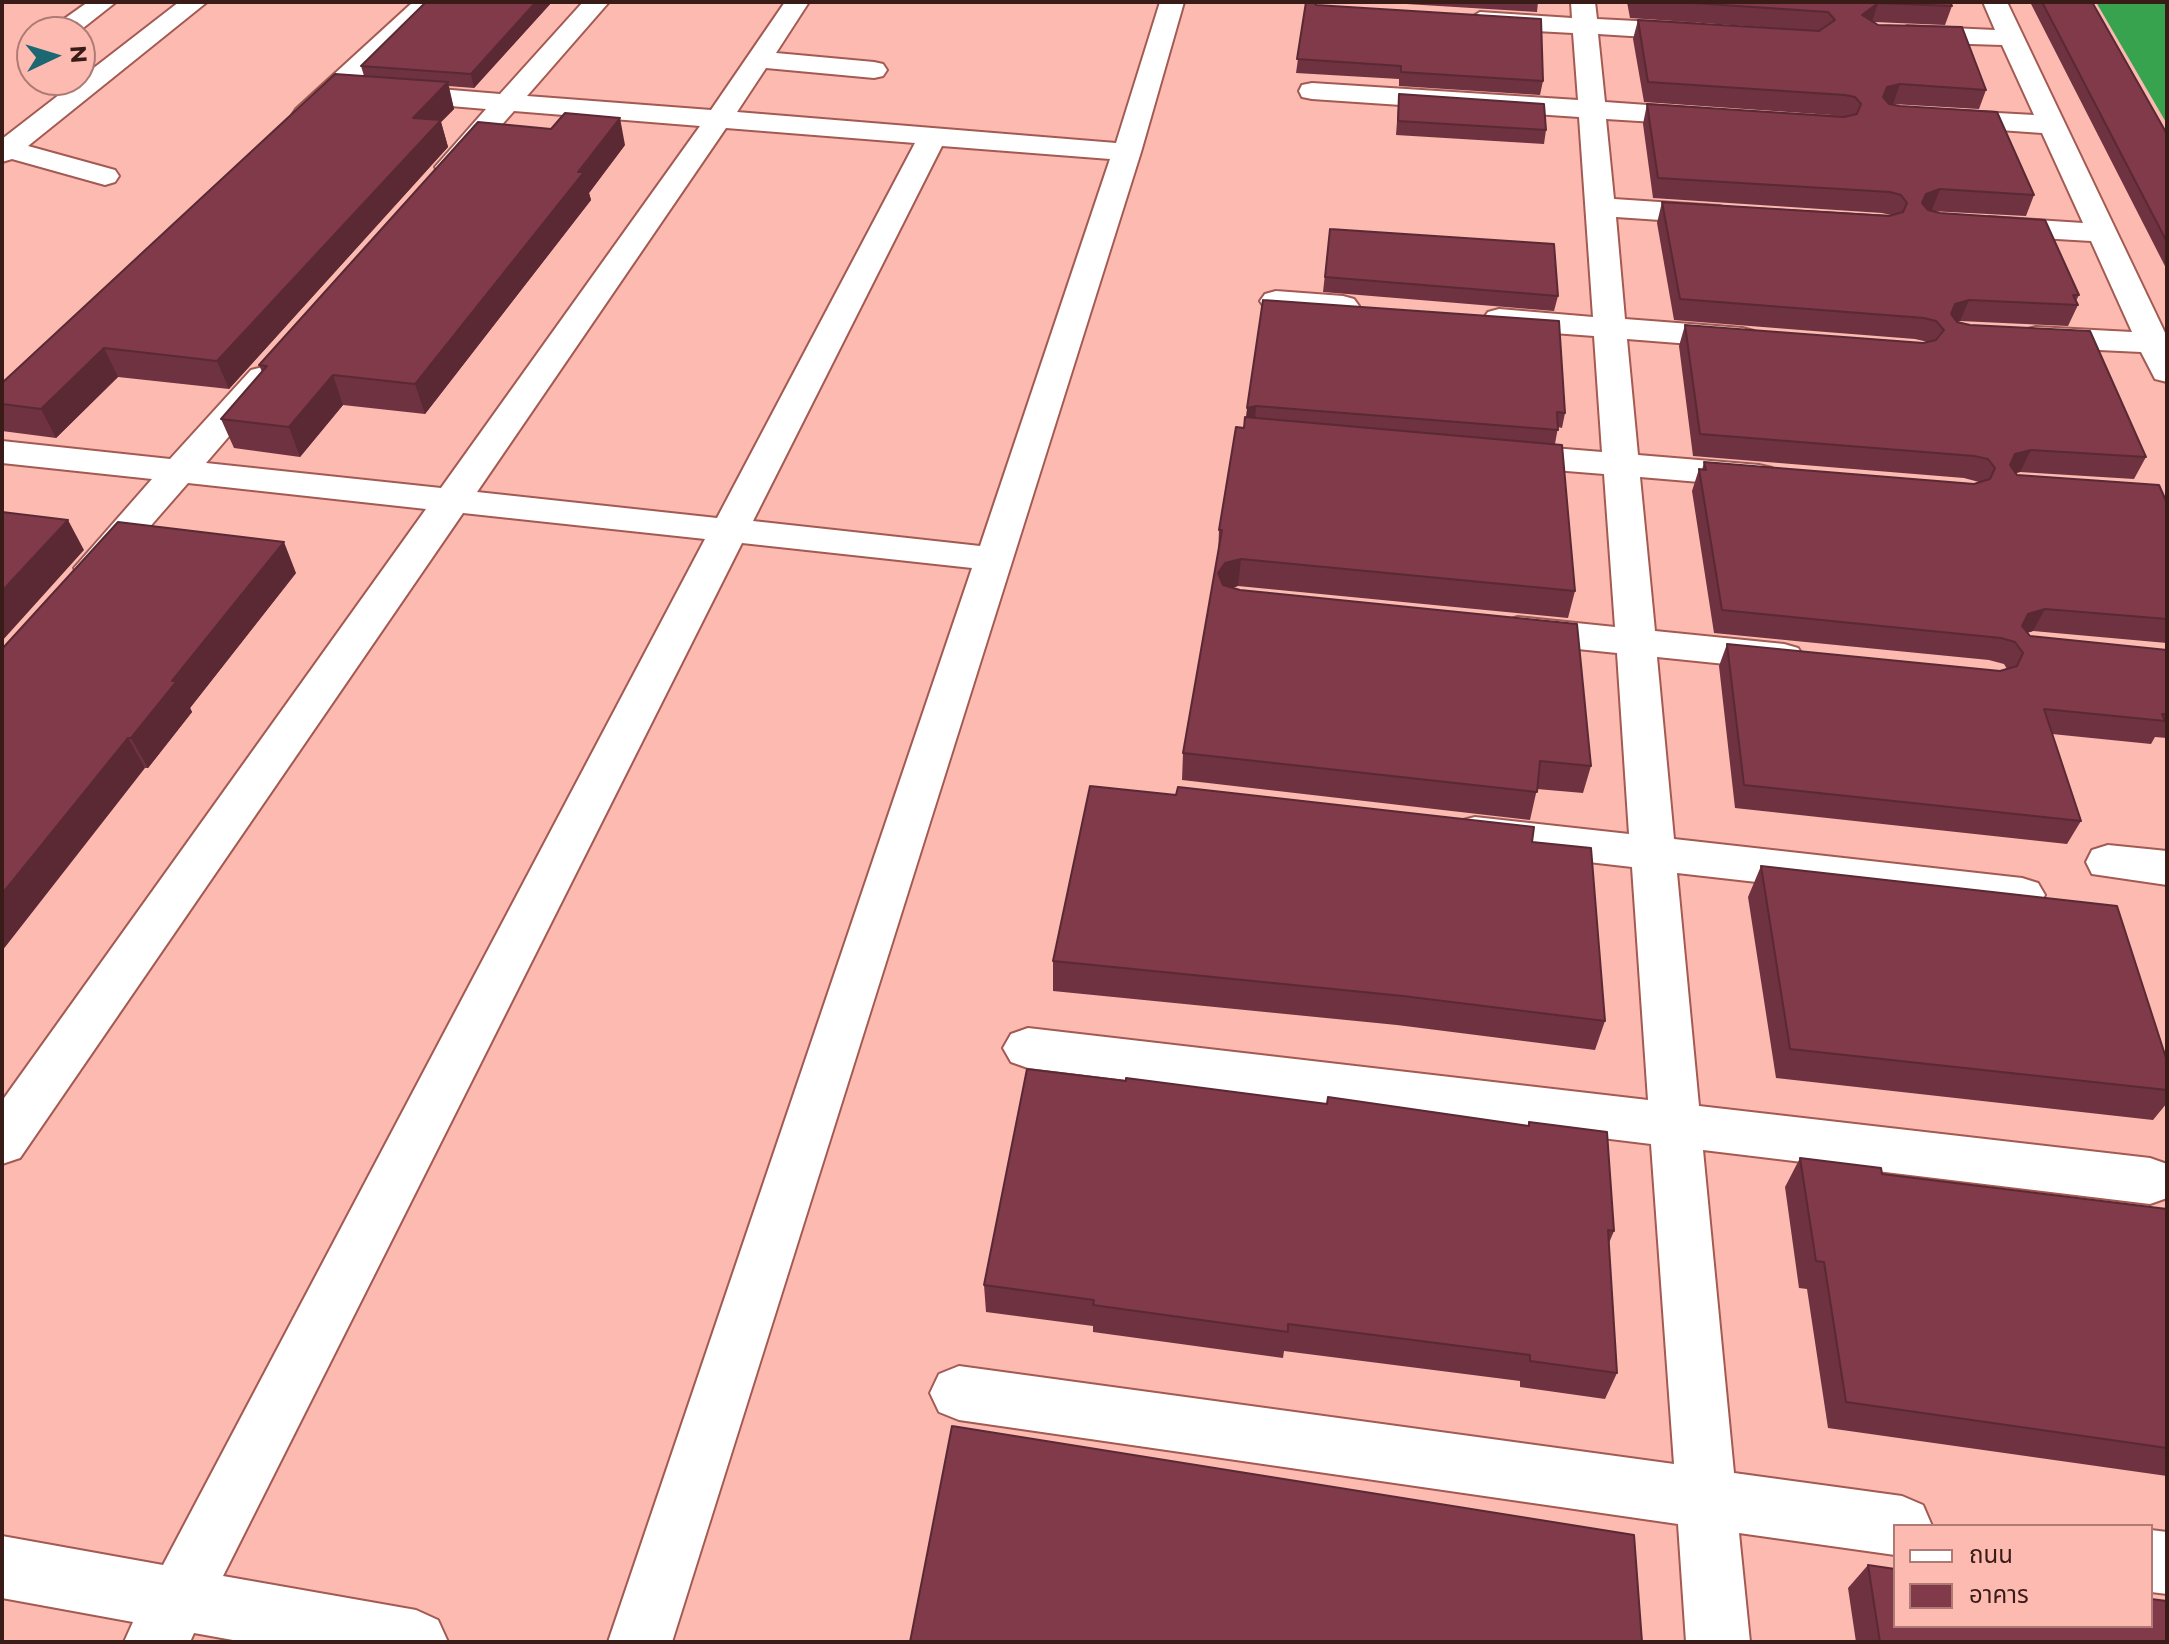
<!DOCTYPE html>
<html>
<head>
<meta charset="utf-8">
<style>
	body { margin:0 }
	#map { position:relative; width:2169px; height:1644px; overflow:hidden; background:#fcbab1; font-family:Montserrat,"Noto Sans Thai",sans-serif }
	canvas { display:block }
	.frame { position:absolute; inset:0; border:4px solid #391b17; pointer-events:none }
	.legend { position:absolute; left:1893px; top:1524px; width:260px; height:104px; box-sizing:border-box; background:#fcbab1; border:2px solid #ae7a73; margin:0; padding:10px 14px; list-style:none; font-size:24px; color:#391b17 }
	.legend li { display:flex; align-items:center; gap:16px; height:40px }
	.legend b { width:40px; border:2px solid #ae7a73 }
	.north { position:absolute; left:16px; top:16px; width:80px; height:80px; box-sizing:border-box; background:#fcbab1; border:2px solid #ae7a73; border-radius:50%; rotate:86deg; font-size:22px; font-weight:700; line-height:32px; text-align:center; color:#391b17 }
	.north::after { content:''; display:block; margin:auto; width:28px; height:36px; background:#1c6771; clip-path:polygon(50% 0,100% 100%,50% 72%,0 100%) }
</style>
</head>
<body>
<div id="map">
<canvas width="2169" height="1644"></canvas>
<div class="frame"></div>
<ul class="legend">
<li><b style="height:10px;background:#fff"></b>ถนน</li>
<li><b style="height:22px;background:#803a4a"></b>อาคาร</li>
</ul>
<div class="north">N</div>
</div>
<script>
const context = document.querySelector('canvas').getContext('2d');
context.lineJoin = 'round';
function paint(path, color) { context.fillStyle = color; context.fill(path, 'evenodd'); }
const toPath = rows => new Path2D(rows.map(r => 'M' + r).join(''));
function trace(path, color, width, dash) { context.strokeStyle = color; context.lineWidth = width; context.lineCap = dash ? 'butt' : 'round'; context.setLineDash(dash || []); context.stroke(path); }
const water = toPath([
	[2096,2,2167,2,2167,124]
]);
const minor = toPath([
	[88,2,116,2,78,32,55,32,57,24,88,2],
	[179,2,207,2,28,146,115,170,119,176,115,182,105,185,12,159,2,162,2,139,179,2],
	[413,2,439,2,316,121,296,121,292,115,296,109,413,2],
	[583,2,609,2,527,96,711,110,785,2,809,2,776,53,874,62,883,64,887,70,883,76,874,78,766,68,737,112,1116,143,1160,2,1184,2,1141,152,672,1642,608,1642,972,568,742,543,223,1576,416,1610,438,1620,448,1642,244,1642,194,1633,190,1642,124,1642,133,1622,2,1598,2,1536,163,1565,705,539,463,513,20,1158,2,1164,2,1101,426,509,188,483,106,577,93,580,80,577,74,568,152,479,2,463,2,441,170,459,251,370,263,367,275,370,280,377,206,463,441,488,700,126,514,111,459,173,449,176,439,173,435,167,486,109,391,101,381,99,378,93,381,87,391,85,500,94,583,2],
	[726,128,915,143,717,518,477,492,726,128],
	[942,146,1110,159,980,546,753,521,942,146],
	[1571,2,1595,2,1597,19,1695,24,1708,32,1695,40,1598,34,1605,102,1704,109,1714,111,1718,117,1714,123,1704,125,1606,119,1614,199,1719,206,1730,209,1734,215,1730,221,1719,224,1616,217,1625,319,1742,328,1754,331,1758,338,1754,345,1742,348,1627,339,1638,455,1759,465,1772,468,1777,476,1772,484,1759,487,1640,477,1655,631,1784,644,1798,648,1804,657,1798,666,1784,670,1657,657,1674,839,2022,878,2038,883,2045,895,2038,907,2022,912,1677,873,1699,1106,2150,1158,2167,1164,2167,1198,2150,1204,1703,1150,1734,1473,1902,1496,1923,1505,1932,1526,1895,1526,1895,1555,1739,1533,1750,1642,1686,1642,1678,1524,959,1420,939,1412,930,1393,939,1374,959,1366,1674,1464,1651,1144,1028,1068,1011,1062,1003,1048,1011,1034,1028,1028,1648,1100,1632,867,1475,849,1459,845,1453,833,1459,821,1475,817,1629,834,1617,653,1518,643,1504,639,1498,630,1504,621,1518,617,1615,627,1604,474,1504,466,1491,463,1486,455,1491,447,1504,444,1602,452,1594,336,1499,329,1488,326,1483,319,1488,312,1499,309,1593,317,1579,117,1312,99,1302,97,1299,91,1302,85,1312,83,1578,100,1573,33,1480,28,1467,20,1480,12,1572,18,1571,2],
	[1983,2,2007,2,2167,337,2167,382,2155,379,2141,352,2036,347,2024,344,2020,337,2024,330,2036,327,2132,332,2091,241,1989,235,1978,232,1974,226,1978,220,1989,217,2083,223,2042,133,1943,126,1933,124,1929,118,1933,112,1943,110,2034,115,2002,45,1907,42,1894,34,1907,26,1995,30,1983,2],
	[1276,291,1343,296,1354,299,1359,306,1354,313,1343,316,1265,308,1260,301,1265,294,1276,291],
	[2108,845,2167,851,2167,885,2092,874,2086,862,2092,850,2108,845],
	[2151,1530,2167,1532,2167,1594,2151,1592,2151,1530]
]);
const wall = toPath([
	[426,2,552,2,474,88,448,86,454,109,441,122,448,147,229,389,118,377,56,438,2,431,2,383,364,76,361,66],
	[1306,2,1316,2,1314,3,1316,5,1543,81,1540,95,1399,86,1399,79,1296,73],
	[1374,2,1538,2,1537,12],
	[1627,2,1950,2,1952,6,1945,25,1874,22,1986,90,1979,109,1892,104,2034,195,2026,216,1930,211,2079,295,2076,301,2078,305,2068,326,1960,321,1957,322,2146,457,2134,479,2020,472,2016,473,2017,475,2167,503,2167,643,2033,631,2027,633,2030,636,2167,650,2167,738,2155,737,2151,744,2052,734,2081,821,2067,844,1735,808,1719,666,1727,644,2000,671,2007,669,2004,664,1989,660,1714,633,1692,491,1699,469,1702,470,1704,462,1974,484,1979,482,1964,478,1693,456,1679,346,1685,325,1923,343,1928,342,1915,339,1674,320,1657,223,1662,202,1891,215,1882,213,1653,198,1643,124,1647,104,1846,116,1644,102,1633,39,1638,20,1804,30,1630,18],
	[2030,2,2092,2,2167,134,2167,270],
	[1399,94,1546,130,1544,144,1396,135],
	[625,145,589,193,591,200,425,414,343,405,300,457,234,448,221,419,262,372,259,365],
	[1330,229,1558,296,1554,311,1323,292],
	[1263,300,1565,413,1562,428,1558,427,1555,444,1575,591,1568,618,1238,586,1232,588,1591,766,1583,793,1537,789,1530,820,1182,780,1183,753,1218,557,1219,530,1246,417],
	[296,573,190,708,192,712,148,768,145,768,2,649],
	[1532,842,1605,1021,1595,1050,1397,1025,1053,991,1053,961],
	[1761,866,2167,1061,2167,1103,2153,1120,1776,1078,1748,897],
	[1126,1081,1327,1104,1328,1097,1528,1126,1529,1122,1614,1231,1609,1243,1617,1373,1605,1399,1520,1387,1520,1381,1284,1351,1283,1358,1093,1332,1093,1326,986,1312,984,1285],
	[1800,1158,1882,1174,2167,1209,2167,1476,1828,1428,1807,1289,1799,1288,1785,1187],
	[1868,1565,1895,1626,2167,1642,1856,1642,1848,1588]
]);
const shadedWall = toPath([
	[536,2,552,2,474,88,471,74],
	[1878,3,1872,22,1862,15],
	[448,82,454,109,441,122,448,147,229,389,217,361,413,118],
	[1900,84,1893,104,1880,107,1876,117,1887,87],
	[620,118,625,145,589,193,591,200,425,414,415,384],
	[1940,189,1932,210,1918,214,1926,194],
	[1969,300,1960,321,1946,326,1955,304],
	[104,348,118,377,56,438,41,409],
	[333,375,343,405,300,457,289,427],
	[1256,406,1255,421,1246,423,1247,408],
	[2031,450,2020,472,2004,476,2015,454],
	[68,520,84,550,2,641,2,591],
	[284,542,296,573,190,708,192,712,148,768,131,738,172,681],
	[1241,559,1238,586,1223,590,1218,573,1225,563],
	[2045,609,2033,631,2016,636,2028,614],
	[128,738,145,768,2,951,2,894]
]);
const building = toPath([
	[426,2,536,2,471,74,361,66,426,2],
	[1306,2,1314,2,1316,5,1541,19,1543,81,1401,72,1401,66,1297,59,1306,2],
	[1678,2,1950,2,1952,6,1878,3,1862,15,1878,25,1962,27,1986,90,1900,84,1887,87,1883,97,1889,104,1900,106,1997,112,2034,195,1940,189,1926,194,1922,203,1928,210,1940,213,2045,220,2079,295,2073,295,2078,305,1969,300,1955,304,1951,314,1957,322,1970,325,2090,331,2146,457,2031,450,2015,454,2010,465,2017,475,2159,485,2167,503,2167,619,2045,609,2028,614,2022,626,2030,636,2167,650,2167,714,2162,714,2165,721,2044,709,2081,821,1744,785,1727,644,2000,671,2017,666,2023,653,2015,642,2001,638,1722,610,1699,469,1706,470,1704,462,1974,484,1990,479,1995,468,1988,459,1974,456,1700,434,1685,325,1923,343,1936,340,1944,330,1936,321,1924,318,1680,299,1662,202,1889,216,1903,212,1907,203,1901,195,1890,192,1658,178,1647,104,1844,117,1857,114,1861,104,1855,97,1845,95,1648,82,1638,20,1819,31,1835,20,1828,12,1678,2],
	[2042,2,2092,2,2167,134,2167,242,2042,2],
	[335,74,448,82,413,118,441,120,217,361,104,348,41,409,2,404,2,383,335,74],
	[1399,94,1544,104,1546,130,1398,121,1399,94],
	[565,113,620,118,578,172,584,172,415,384,333,375,289,427,221,419,267,366,259,365,478,122,551,129,565,113],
	[1330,229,1554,244,1558,296,1325,277,1330,229],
	[1263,300,1559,321,1565,413,1557,412,1558,430,1256,406,1247,408,1263,300],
	[1245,417,1562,445,1575,591,1241,559,1225,563,1218,573,1223,585,1240,590,1577,624,1591,766,1540,761,1537,792,1183,753,1222,530,1219,530,1236,427,1244,428,1245,417],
	[2,512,68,520,2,591,2,512],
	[118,522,284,542,172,681,177,681,131,738,128,738,2,894,2,649,118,522],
	[1090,786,1176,795,1178,787,1534,827,1532,842,1591,848,1605,1021,1403,996,1053,961,1090,786],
	[1761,866,2117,906,2167,1061,2167,1090,1790,1049,1761,866],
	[1027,1069,1126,1081,1126,1078,1327,1104,1328,1097,1529,1126,1529,1122,1607,1132,1614,1231,1608,1230,1617,1373,1530,1361,1530,1355,1288,1324,1288,1332,1093,1305,1094,1300,984,1285,1027,1069],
	[1800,1158,1881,1168,1882,1174,2167,1209,2167,1448,1846,1402,1824,1262,1816,1261,1800,1158],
	[952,1426,1634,1535,1642,1642,910,1642,952,1426],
	[1868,1565,1895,1569,1895,1626,2151,1626,2151,1599,2167,1601,2167,1642,1880,1642,1868,1565]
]);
paint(water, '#37a34f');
trace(minor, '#a35a52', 4);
paint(minor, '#fff');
paint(wall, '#6e3240');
paint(shadedWall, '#5a2934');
paint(building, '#803a4a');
trace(building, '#5a2934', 2);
</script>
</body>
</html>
